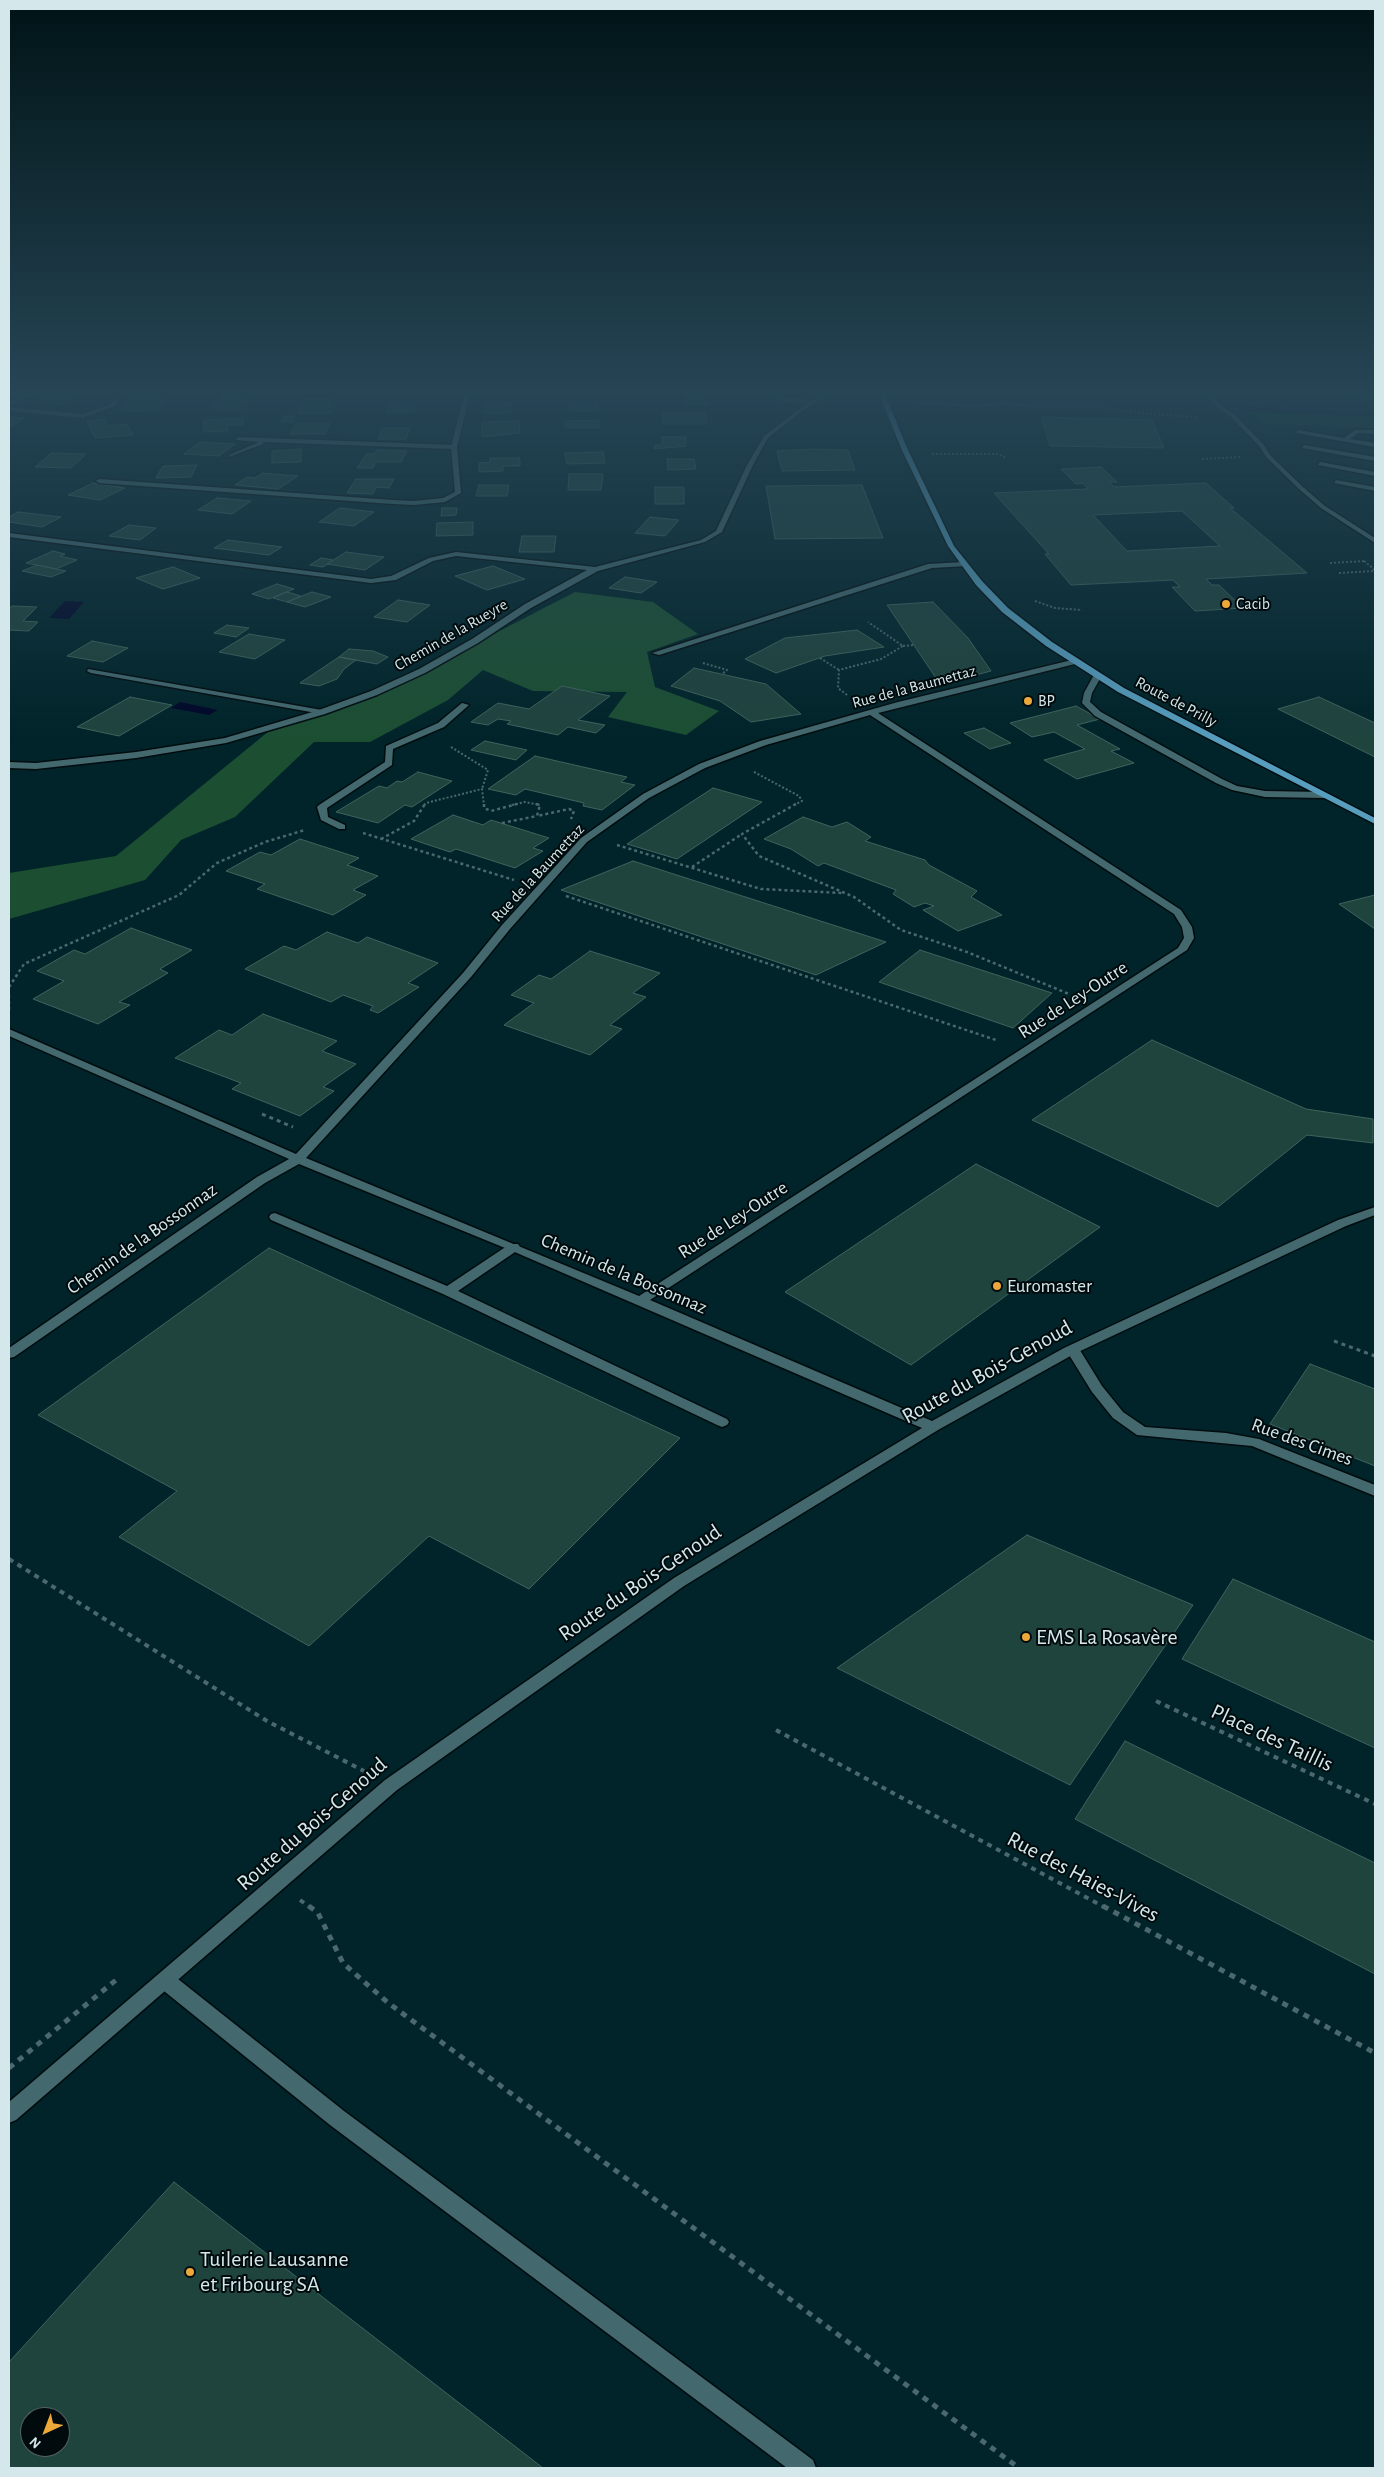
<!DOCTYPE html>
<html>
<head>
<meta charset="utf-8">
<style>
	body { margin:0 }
	#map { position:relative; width:1384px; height:2477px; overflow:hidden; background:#00242a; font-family:"Alegreya Sans",sans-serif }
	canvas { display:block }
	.frame { position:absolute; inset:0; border:10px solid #d4e8eb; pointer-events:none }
	.north { position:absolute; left:20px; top:2407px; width:50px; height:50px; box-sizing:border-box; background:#010b0d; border:1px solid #556366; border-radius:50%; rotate:223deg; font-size:14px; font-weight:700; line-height:20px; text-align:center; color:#d4e8eb }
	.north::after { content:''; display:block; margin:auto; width:18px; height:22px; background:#eca93a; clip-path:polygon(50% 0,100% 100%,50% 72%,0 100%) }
</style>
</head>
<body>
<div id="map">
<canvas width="1384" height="2477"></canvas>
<div class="frame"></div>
<div class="north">N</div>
</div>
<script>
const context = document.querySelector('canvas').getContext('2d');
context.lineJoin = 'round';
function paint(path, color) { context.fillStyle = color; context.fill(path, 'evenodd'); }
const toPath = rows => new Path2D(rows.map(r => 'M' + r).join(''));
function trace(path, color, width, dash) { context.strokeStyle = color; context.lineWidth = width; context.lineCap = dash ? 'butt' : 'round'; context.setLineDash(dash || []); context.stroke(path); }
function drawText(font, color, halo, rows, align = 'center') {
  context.font = font + ' "Alegreya Sans",sans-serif'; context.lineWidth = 4; context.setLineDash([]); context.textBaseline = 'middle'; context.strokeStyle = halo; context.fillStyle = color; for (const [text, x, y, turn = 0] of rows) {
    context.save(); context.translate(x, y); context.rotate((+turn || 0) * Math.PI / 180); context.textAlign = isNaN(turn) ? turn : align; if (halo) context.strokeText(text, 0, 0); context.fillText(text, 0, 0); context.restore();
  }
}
const green = toPath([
	[1245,407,1375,413,1375,429,1265,424]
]);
const forest = toPath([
	[575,592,653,602,698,634,647,652,655,687,719,711,686,735,608,717,627,692,533,691,483,670,448,700,370,742,314,742,235,817,181,840,145,880,9,919,9,873,116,856,274,727,322,712,422,671]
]);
const water = toPath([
	[65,601,84,602,69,619,49,618],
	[180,702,218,710,209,715,171,708]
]);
const stream = toPath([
	[1243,409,1375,414]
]);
const building = toPath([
	[48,394,82,394,64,404,34,402,48,394],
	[216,394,240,394,232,398,248,398,244,409,212,409,223,395,216,394],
	[684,394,705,394,708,405,687,405,684,394],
	[1351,394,1375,394,1375,400,1356,399,1351,394],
	[166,395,161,410,122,411,128,396,166,395],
	[305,399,333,399,329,407,336,407,332,413,297,413,305,399],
	[499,401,498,403,512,403,510,413,484,413,486,402,499,401],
	[389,402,416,402,413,412,386,412,389,402],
	[570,402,597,402,598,411,570,411,570,402],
	[662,413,705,413,707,424,663,424,662,413],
	[284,416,295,416,292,422,281,422,284,416],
	[9,417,24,418,9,428,9,417],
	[1041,417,1152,420,1164,448,1050,446,1041,417],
	[243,418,242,425,228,425,228,431,203,432,204,420,243,418],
	[105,419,108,426,127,424,133,435,95,438,87,421,105,419],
	[599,420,599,428,565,428,565,421,599,420],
	[519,421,520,433,482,437,482,422,519,421],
	[297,423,330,423,325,434,290,434,297,423],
	[382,428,410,428,406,439,378,439,382,428],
	[662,437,686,437,686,446,654,449,655,445,662,445,662,437],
	[200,442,235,444,219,456,184,454,200,442],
	[301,449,301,462,272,463,272,451,301,449],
	[813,449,848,450,855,470,782,471,777,451,813,449],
	[377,450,407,451,401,462,376,462,373,468,357,468,366,454,374,454,377,450],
	[603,452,605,463,567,464,565,453,603,452],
	[51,453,86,454,71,468,35,467,51,453],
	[490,458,520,458,520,466,503,466,503,471,479,472,479,463,490,462,490,458],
	[667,459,694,459,696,469,668,470,667,459],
	[197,465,191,477,156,478,163,466,197,465],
	[1101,467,1117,482,1109,482,1114,487,1206,483,1234,508,1230,508,1307,573,1206,579,1212,585,1219,585,1243,608,1195,611,1172,587,1180,587,1173,580,1071,585,1045,554,1049,554,994,493,1088,489,1083,483,1076,484,1061,469,1101,467],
	[1182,511,1220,546,1127,551,1093,515,1182,511],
	[263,473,298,476,278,489,235,485,247,477,255,478,263,473],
	[569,474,603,474,601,490,568,490,569,474],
	[356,479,394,479,389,488,376,487,373,494,347,493,356,479],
	[93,483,125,488,100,500,68,495,93,483],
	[479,485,509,485,507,496,476,496,479,485],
	[862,485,883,538,775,539,766,486,862,485],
	[655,487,684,487,684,504,655,504,655,487],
	[217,498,251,501,232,514,198,510,217,498],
	[340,508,374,512,354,526,319,522,340,508],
	[442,508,457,508,456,515,441,516,442,508],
	[18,512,61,517,42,527,9,522,9,517,18,512],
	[650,517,679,520,665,536,635,533,650,517],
	[473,522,473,535,436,536,437,523,473,522],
	[129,525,156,528,140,540,109,536,129,525],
	[522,536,556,536,554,552,519,552,522,536],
	[228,540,282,547,269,555,214,548,228,540],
	[53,551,65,554,60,556,77,560,56,569,26,563,53,551],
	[346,552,384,557,365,570,327,564,346,552],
	[321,558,333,560,323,567,310,565,321,558],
	[37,565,56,569,66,571,51,577,22,571,37,565],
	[493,566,525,579,487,590,455,576,493,566],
	[173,567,200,578,163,589,136,578,173,567],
	[625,577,657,582,641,593,609,588,625,577],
	[277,584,294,589,269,599,252,594,277,584],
	[287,592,301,596,287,602,273,598,287,592],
	[312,592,331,597,305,607,287,602,312,592],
	[398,600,430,605,407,622,374,617,398,600],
	[933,602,968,638,991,671,940,684,887,605,933,602],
	[12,606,37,607,23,621,38,622,29,631,9,630,9,609,12,606],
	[227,625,249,628,236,637,214,633,227,625],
	[857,630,884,647,825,656,776,673,745,659,785,638,857,630],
	[249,634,285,640,255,659,219,652,249,634],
	[92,641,128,648,103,662,67,656,92,641],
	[349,649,373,651,388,657,377,664,339,657,349,649],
	[339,657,356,660,344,669,337,679,319,686,300,683,339,657],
	[694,668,766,684,801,714,751,722,720,701,671,686,694,668],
	[562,686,610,696,578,720,605,725,596,733,568,727,558,735,507,724,511,721,498,719,488,725,471,722,498,703,529,709,562,686],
	[130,697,172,705,119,736,77,727,130,697],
	[1319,697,1375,723,1375,757,1278,709,1319,697],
	[1076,706,1100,719,1077,725,1120,749,1111,751,1134,763,1077,779,1044,760,1085,749,1054,732,1032,737,1010,723,1076,706],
	[984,728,1011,743,990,749,964,733,984,728],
	[485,741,527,750,516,760,471,750,485,741],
	[535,756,627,777,621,782,635,785,602,810,583,806,584,803,525,789,516,795,488,789,535,756],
	[418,772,452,781,412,807,405,805,378,823,336,812,379,786,387,788,397,781,402,782,418,772],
	[713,788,762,802,677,859,627,844,713,788],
	[453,815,483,825,491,820,549,838,533,848,543,851,515,868,456,849,450,852,411,839,453,815],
	[803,817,832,827,847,822,871,837,865,841,925,860,929,865,977,891,971,897,1002,915,958,931,923,910,934,906,925,903,914,907,893,894,896,890,824,863,818,866,791,849,764,839,803,817],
	[300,839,359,858,347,865,378,876,353,890,366,895,333,915,257,889,265,884,226,871,260,852,271,855,300,839],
	[633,861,886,942,816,975,561,890,633,861],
	[1375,895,1375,929,1339,904,1375,895],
	[131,928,192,950,160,969,168,973,119,1002,130,1005,98,1024,33,999,64,981,37,971,74,950,85,954,131,928],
	[327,932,358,943,367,937,438,963,408,983,419,987,378,1013,370,1010,373,1006,343,995,331,1002,245,969,284,946,296,950,327,932],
	[920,950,1052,993,1013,1028,879,982,920,950],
	[590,951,660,973,633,993,646,997,610,1025,622,1029,590,1055,504,1025,534,1003,511,995,539,975,551,979,590,951],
	[263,1014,337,1041,322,1051,356,1064,323,1087,334,1091,300,1116,232,1089,241,1083,175,1058,219,1030,232,1035,263,1014],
	[1152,1040,1306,1109,1373,1119,1373,1143,1307,1135,1218,1207,1032,1120,1152,1040],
	[976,1164,1100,1227,911,1365,785,1292,976,1164],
	[269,1248,680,1438,529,1589,429,1536,309,1646,119,1537,177,1491,38,1415,269,1248],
	[1310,1364,1375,1389,1375,1466,1270,1424,1310,1364],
	[1027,1535,1193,1605,1070,1785,837,1668,1027,1535],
	[1233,1579,1375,1642,1375,1748,1182,1659,1233,1579],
	[1125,1741,1375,1863,1375,1974,1075,1819,1125,1741],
	[174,2182,543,2468,9,2468,9,2362,174,2182],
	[30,2417,60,2417,60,2447,30,2447,30,2417]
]);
const pathFar4 = toPath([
	[945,394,959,405],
	[911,402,971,406,1007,404,1058,408,1087,406,1147,414,1198,417],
	[1253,403,1262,402],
	[932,454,998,454,1006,458],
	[1202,459,1242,457],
	[1364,561,1375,570],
	[1330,563,1365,561],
	[1339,573,1375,571],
	[1035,601,1055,608,1082,610],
	[903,646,914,645],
	[820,658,839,670],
	[703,663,727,670,722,674],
	[847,695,838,688,839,670,881,659,903,646,868,622],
	[451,747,488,770,482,789],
	[754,772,799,796,802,801,794,805],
	[424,805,426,803,482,789,484,805],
	[512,805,525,802,540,805]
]);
const pathFar3 = toPath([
	[484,804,484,808,491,811,517,804],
	[536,804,540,805,537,816,569,809,574,811,571,819],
	[796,804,742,834,759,856,854,897,901,930,967,952,1069,994],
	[502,823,537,816],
	[363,833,514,880],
	[381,839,414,821,425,804],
	[617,845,761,889,842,893],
	[692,867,742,834],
	[566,896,996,1040],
	[9,987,24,964,179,895,217,863,265,842,305,830],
	[9,995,9,1010]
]);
const pathFar2 = toPath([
	[262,1114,293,1127],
	[1334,1341,1375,1356]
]);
const pathFar1 = toPath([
	[9,1559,267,1721,364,1771],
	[1156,1701,1375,1804],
	[776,1730,1106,1908],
	[300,1900,311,1908]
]);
const path = toPath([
	[309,1906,318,1913,343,1963,387,2002,1019,2468],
	[1103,1906,1375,2053],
	[9,2068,116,1980]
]);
const service = toPath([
	[114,398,119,399,115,406,83,418,9,411,9,407,82,414,111,404,114,398],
	[1298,430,1344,438,1355,430,1375,430,1375,434,1358,433,1350,439,1375,443,1375,447,1296,433,1298,430],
	[238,437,454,445,457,447,454,449,263,442,263,444,229,457,229,455,259,442,236,440,238,437],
	[1304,445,1375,457,1375,461,1302,448,1304,445],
	[1320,462,1375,472,1375,476,1318,465,1320,462],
	[1336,480,1375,487,1375,491,1334,483,1336,480],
	[964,562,968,564,967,566,932,568,659,655,652,653,928,564,964,562],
	[88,669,322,710,326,712,322,714,91,673,87,671,88,669],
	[1095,673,1102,675,1092,693,1090,702,1101,712,1222,779,1237,786,1265,791,1324,792,1328,795,1324,798,1265,797,1232,790,1216,783,1095,716,1082,703,1084,693,1095,673],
	[462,703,469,705,444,727,393,749,392,765,327,808,328,817,345,825,345,829,339,829,321,820,317,807,319,805,385,762,386,746,438,723,462,703],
	[275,1213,447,1286,510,1244,518,1244,520,1247,518,1250,458,1291,727,1419,729,1422,727,1425,722,1427,717,1425,443,1294,271,1220,269,1217,271,1214,275,1213],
	[1073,1346,1078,1347,1102,1386,1123,1412,1145,1427,1226,1433,1259,1439,1375,1485,1375,1496,1252,1446,1137,1435,1113,1418,1092,1392,1066,1350,1073,1346],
	[166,1973,173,1975,344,2111,813,2460,816,2468,787,2468,330,2125,159,1987,157,1981,159,1975,166,1973]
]);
const minor = toPath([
	[26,394,33,394,9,406,9,402,26,394],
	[464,394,470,394,457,447,461,493,445,502,414,505,393,504,99,483,96,481,99,479,393,500,414,501,443,498,455,492,451,447,464,394],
	[768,394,775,394,784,398,813,400,824,394,831,394,802,411,768,438,753,465,722,532,705,542,598,571,531,608,478,643,425,673,377,695,325,714,226,743,136,758,36,769,9,768,9,762,36,763,136,752,225,738,319,710,371,691,419,669,472,639,525,604,587,570,456,556,433,561,396,580,371,583,9,537,9,533,371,579,391,576,429,558,456,552,595,567,701,540,716,531,747,465,764,436,807,403,783,402,768,394],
	[1205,394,1211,394,1221,405,1236,416,1263,444,1271,456,1303,487,1325,506,1375,538,1375,543,1321,508,1299,489,1267,458,1259,446,1232,418,1217,407,1205,394],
	[1076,659,1079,659,1079,663,878,713,1181,910,1192,927,1194,938,1187,950,650,1300,932,1421,1064,1348,1338,1220,1375,1207,1375,1215,1346,1226,1074,1354,938,1430,684,1586,397,1790,16,2120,9,2123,9,2102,385,1780,674,1578,922,1428,510,1250,299,1164,265,1183,14,1357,9,1358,9,1348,257,1177,289,1159,9,1036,9,1029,296,1154,463,973,502,925,581,838,643,794,699,764,760,741,898,702,1076,659],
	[870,715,1174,914,1182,927,1184,938,1178,948,639,1296,306,1158,471,977,510,929,587,842,649,798,705,768,766,745,870,715]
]);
const primary = toPath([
	[879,394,885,394,907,448,954,546,982,581,1008,608,1052,642,1124,688,1375,818,1375,824,1118,692,1046,646,1002,612,976,585,948,546,901,448,879,394]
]);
const markers = [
	[1226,604,5,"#eca93a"],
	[1028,701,5,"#eca93a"],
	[997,1286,5,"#eca93a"],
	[1026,1637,5,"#eca93a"],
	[190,2272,5,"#eca93a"]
];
const farPoinames = [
	["Cacib",1236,604],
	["BP",1038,701]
];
const farStreetnames = [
	["Chemin de la Rueyre",451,635,-30],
	["Rue de la Baumettaz",914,687,-15],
	["Route de Prilly",1176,702,28],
	["Rue de la Baumettaz",538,873,-47]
];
const streetNames = [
	["Rue de Ley-Outre",1073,1000,-33],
	["Rue de Ley-Outre",733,1220,-33],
	["Chemin de la Bossonnaz",142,1239,-35],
	["Chemin de la Bossonnaz",624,1274,23],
	["Rue des Cimes",1302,1442,20]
];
const poiNames = [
	["Euromaster",1007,1286]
];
const nearStreetnames = [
	["Route du Bois-Genoud",987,1372,-29],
	["Route du Bois-Genoud",640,1583,-34],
	["Place des Taillis",1272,1738,25],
	["Route du Bois-Genoud",312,1824,-41],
	["Rue des Haies-Vives",1083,1877,28]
];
const nearPoinames = [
	["EMS La Rosavère",1036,1637],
	["Tuilerie Lausanne",200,2259],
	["et Fribourg SA",200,2284]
];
paint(green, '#01331a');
paint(forest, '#1c4f32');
paint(water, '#000628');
trace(stream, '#000628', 5.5);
paint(building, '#1f433d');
trace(building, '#3f645d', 1);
trace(service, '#000c0e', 3);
trace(minor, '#000c0e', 3);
trace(primary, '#000c0e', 3);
trace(pathFar4, '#4a686d', 2, [2, 2]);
trace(pathFar3, '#4a686d', 2.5, [3, 3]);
trace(pathFar2, '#4a686d', 3, [4, 4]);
trace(pathFar1, '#4a686d', 4, [5, 5]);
trace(path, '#4a686d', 5, [6, 6]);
paint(service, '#43686e');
paint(minor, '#43686e');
paint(primary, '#569dbe');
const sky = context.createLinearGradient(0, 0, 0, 741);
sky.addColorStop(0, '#001417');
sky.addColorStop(0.53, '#264555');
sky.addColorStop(1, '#26455500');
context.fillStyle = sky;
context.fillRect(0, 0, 1384, 741);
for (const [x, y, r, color] of markers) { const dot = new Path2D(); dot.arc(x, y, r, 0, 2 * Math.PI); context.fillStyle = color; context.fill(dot); trace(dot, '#010b0d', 2); }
drawText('16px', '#d4e8eb', '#010b0d', farPoinames, 'left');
drawText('16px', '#d4e8eb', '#010b0d', farStreetnames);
drawText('19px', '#d4e8eb', '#010b0d', streetNames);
drawText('19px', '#d4e8eb', '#010b0d', poiNames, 'left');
drawText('22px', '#d4e8eb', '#010b0d', nearStreetnames);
drawText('22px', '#d4e8eb', '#010b0d', nearPoinames, 'left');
</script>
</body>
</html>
